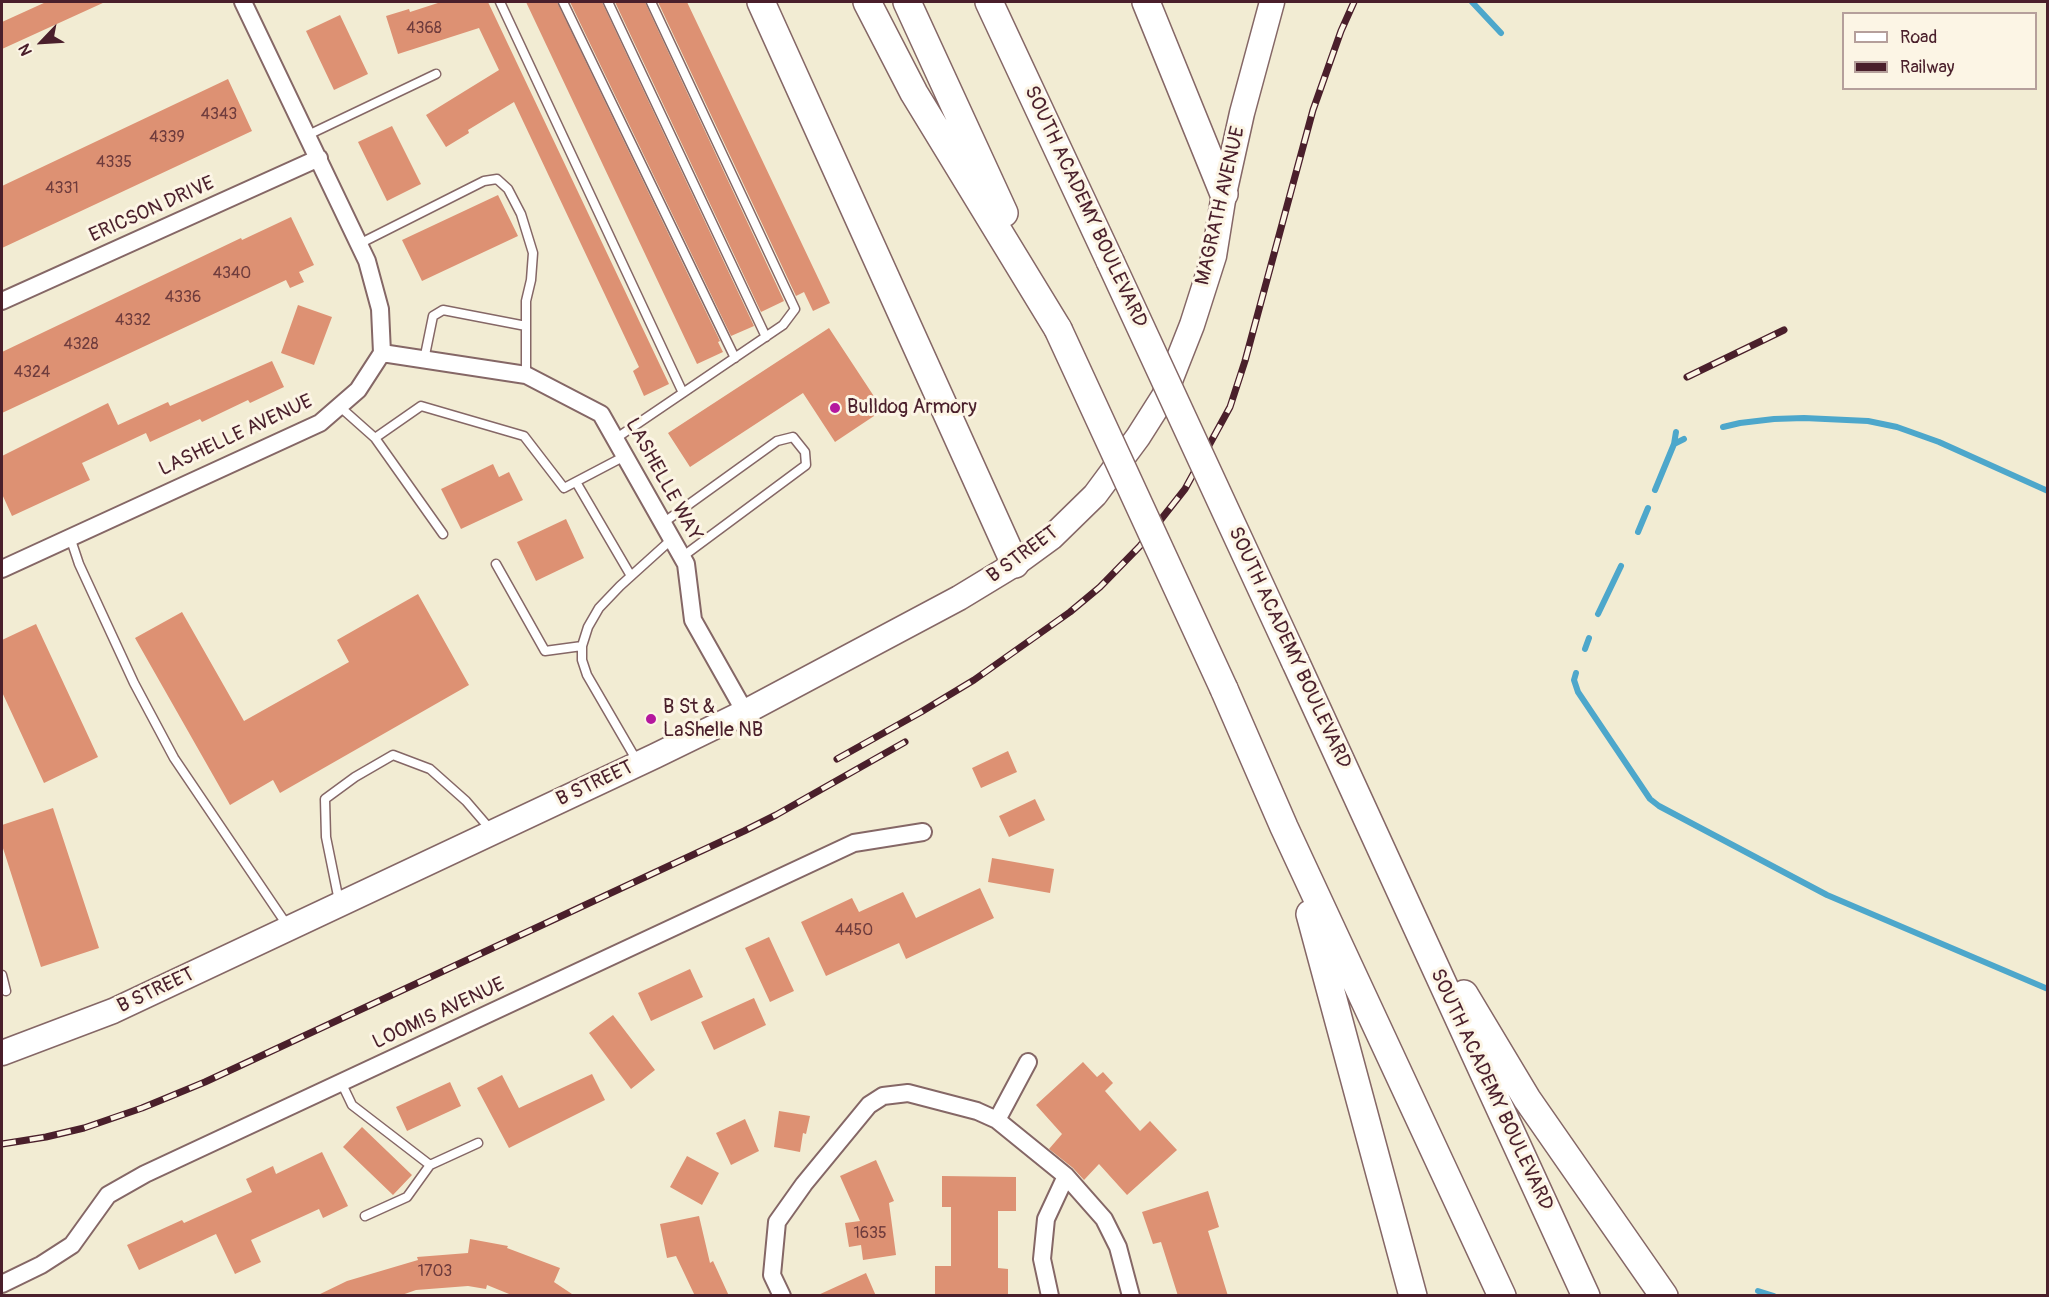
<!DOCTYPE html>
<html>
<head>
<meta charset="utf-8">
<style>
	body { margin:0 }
	#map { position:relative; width:2049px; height:1297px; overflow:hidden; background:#f2ecd3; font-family:Pangolin,sans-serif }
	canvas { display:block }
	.frame { position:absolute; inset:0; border:3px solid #4a1f2b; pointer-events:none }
	.legend { position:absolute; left:1842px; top:12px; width:195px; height:78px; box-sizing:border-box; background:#fcf5e5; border:2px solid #b59f9b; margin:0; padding:8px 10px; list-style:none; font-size:18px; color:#4a1f2b }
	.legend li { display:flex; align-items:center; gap:12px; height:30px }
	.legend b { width:30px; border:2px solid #b59f9b }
	.north { position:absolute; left:12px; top:12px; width:60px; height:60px; -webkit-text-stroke:4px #fcf5e5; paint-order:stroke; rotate:245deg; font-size:16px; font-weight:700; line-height:24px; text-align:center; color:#4a1f2b }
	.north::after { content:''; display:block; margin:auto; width:21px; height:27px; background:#4a1f2b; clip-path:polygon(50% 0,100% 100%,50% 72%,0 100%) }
</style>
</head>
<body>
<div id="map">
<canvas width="2049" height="1297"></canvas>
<div class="frame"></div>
<ul class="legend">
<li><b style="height:8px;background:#fff"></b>Road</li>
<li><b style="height:8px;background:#4a1f2b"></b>Railway</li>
</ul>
<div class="north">N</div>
</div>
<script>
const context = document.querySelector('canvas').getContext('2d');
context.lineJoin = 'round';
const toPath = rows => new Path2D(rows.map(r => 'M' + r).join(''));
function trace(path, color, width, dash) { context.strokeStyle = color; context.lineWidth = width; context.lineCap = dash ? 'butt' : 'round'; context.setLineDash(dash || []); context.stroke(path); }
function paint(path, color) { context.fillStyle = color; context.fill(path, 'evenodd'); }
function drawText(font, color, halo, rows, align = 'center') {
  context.font = font + ' Pangolin,sans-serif'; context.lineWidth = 6; context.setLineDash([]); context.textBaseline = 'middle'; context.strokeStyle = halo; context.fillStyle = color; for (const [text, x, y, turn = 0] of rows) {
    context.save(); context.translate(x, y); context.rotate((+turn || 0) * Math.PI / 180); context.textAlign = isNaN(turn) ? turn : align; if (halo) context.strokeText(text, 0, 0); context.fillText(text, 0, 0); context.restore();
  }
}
const stream = toPath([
	[1472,2,1501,33],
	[1723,427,1740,423,1774,419,1804,418,1868,421,1897,427,1939,442,2048,491],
	[1674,444,1684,439],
	[1655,490,1674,444,1676,432],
	[1638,532,1648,508],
	[1598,614,1621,566],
	[1585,649,1589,638],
	[1576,673,1574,680,1578,692,1650,799,1659,806,1827,895,2048,989],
	[1758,1291,1774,1296]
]);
const building = toPath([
	[46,2,105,2,2,49,2,22],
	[441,2,488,2,669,384,644,396,633,371,639,367,514,102,468,130,469,133,446,147,426,115,499,70,479,28,398,54,386,16,409,9,410,12],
	[526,2,557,2,720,341,718,342,723,352,697,364],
	[570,2,602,2,754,326,731,336],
	[615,2,645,2,784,301,761,312],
	[658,2,687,2,830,303,813,311,804,292,796,296],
	[340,15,368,74,334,90,306,31],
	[228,79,252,131,2,248,2,186],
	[392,126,421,184,387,201,358,142],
	[498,195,518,236,422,281,402,240],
	[291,217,314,265,299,272,304,282,290,288,286,280,2,413,2,352,241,238,242,240],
	[298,305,332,317,314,365,281,353],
	[829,328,883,410,835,442,803,393,690,467,668,433],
	[272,361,284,387,250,403,248,400,202,422,200,419,150,442,146,433,82,463,90,480,12,516,2,494,2,456,108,403,118,425,168,402,170,406],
	[493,464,499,477,509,472,523,500,461,529,441,489],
	[566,519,584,558,536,581,517,542],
	[418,594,469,685,280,793,273,780,230,805,135,638,182,612,244,721,349,662,337,640],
	[36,624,98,757,44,783,2,692,2,640],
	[1008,751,1017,772,981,788,972,768],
	[1035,799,1045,820,1009,837,999,816],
	[53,808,99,948,41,967,2,845,2,825],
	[992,858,1054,869,1050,893,988,882],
	[980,888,994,918,906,959,899,943,826,976,801,922,852,898,859,912,903,892,916,918],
	[769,937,794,991,770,1002,745,948],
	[690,969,703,997,651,1021,638,993],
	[754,998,766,1025,714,1050,701,1022],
	[613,1015,655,1070,631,1089,589,1033],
	[1083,1062,1097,1077,1103,1072,1113,1083,1105,1091,1140,1131,1150,1121,1177,1150,1127,1195,1099,1164,1084,1180,1073,1168,1049,1149,1062,1134,1036,1105],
	[592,1074,605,1100,509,1148,477,1088,502,1075,519,1108],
	[450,1082,461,1106,407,1131,396,1107],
	[779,1111,810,1116,806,1134,803,1133,800,1152,774,1147],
	[745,1119,759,1151,731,1165,716,1133],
	[362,1127,412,1175,393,1195,343,1147],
	[322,1152,348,1206,323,1218,319,1209,251,1240,261,1262,235,1274,216,1234,139,1270,127,1245,182,1220,184,1223,252,1192,246,1179,273,1166,276,1174],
	[687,1156,719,1173,702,1205,670,1187],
	[876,1160,894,1201,889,1203,896,1255,863,1260,861,1245,849,1247,845,1223,860,1221,840,1176],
	[942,1176,1016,1177,1016,1211,998,1211,998,1268,1008,1269,1008,1296,935,1296,935,1266,951,1266,951,1207,942,1207],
	[1208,1191,1219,1227,1208,1231,1228,1296,1178,1296,1161,1242,1153,1244,1142,1212],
	[699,1216,710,1263,713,1261,729,1296,695,1296,676,1256,667,1258,660,1224],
	[470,1239,508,1246,507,1248,560,1268,554,1282,575,1296,514,1296,487,1285,486,1289,468,1286,416,1290,399,1296,316,1296,347,1281,418,1260,417,1257,468,1253],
	[866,1273,876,1296,816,1296]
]);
const service = toPath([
	[500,2,683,393],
	[563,2,735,358],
	[608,2,766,337],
	[308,135,436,74],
	[359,244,484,181,497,179,508,189,521,214,533,253,531,280,526,301,526,375],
	[424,360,433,316,443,310,526,326],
	[339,406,375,438],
	[615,439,783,325,795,309,651,2],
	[576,482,631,576],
	[663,523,777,441,793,437,805,452,806,465,682,557],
	[443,534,375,438,421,406,524,436,564,488,625,456],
	[70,537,79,564,134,683,174,758,287,925],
	[496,564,545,651,582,646],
	[637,761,587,675,582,660,582,646,588,627,599,608,620,586,672,539],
	[339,901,326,837,325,799,355,777,393,755,430,769,466,801,491,830],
	[2,975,6,991],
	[341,1082,352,1105,430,1165,407,1197,365,1216],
	[430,1165,478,1143]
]);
const minor = toPath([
	[2,301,319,158],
	[382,353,526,375,601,414,686,564,693,620,745,712],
	[2,569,320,423,358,390,382,353,380,309,367,261,243,2],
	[997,1120,1028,1062],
	[2,1284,41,1265,72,1245,108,1195,145,1174,854,843,923,832],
	[782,1296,772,1275,777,1222,804,1184,869,1105,883,1096,908,1093,977,1111,997,1120,1066,1176,1104,1219,1118,1247,1131,1296],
	[1050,1296,1042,1259,1046,1219,1066,1176]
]);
const secondary = toPath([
	[2,1053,113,1011,655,756,745,712,959,598,1015,564,1052,537,1095,495,1138,437,1164,396,1192,325,1214,256,1224,194,1242,113,1272,2]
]);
const trunk = toPath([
	[761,2,1015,564],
	[867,2,914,93,1058,329],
	[907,2,1004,213],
	[989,2,1110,261],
	[1146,2,1224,194],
	[1295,661,1586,1296],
	[1224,689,1284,827,1502,1296],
	[1310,914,1413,1296],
	[1464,994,1527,1099,1664,1296]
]);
const rail = toPath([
	[1687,377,1784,330],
	[837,759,921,712,974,680,1070,612,1100,587,1140,546,1185,489,1230,407,1245,361,1313,110,1341,31,1354,2],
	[2,1144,46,1137,84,1128,142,1108,205,1082,744,831,776,815,905,742]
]);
const trunkBridge = toPath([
	[1110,261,1295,661],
	[1058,329,1224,689]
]);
const markers = [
	[835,408,6,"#b5179e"],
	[651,719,6,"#b5179e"]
];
const numberNames = [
	["4368",424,29],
	["4343",219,115],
	["4339",167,138],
	["4335",114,163],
	["4331",62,189],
	["4340",232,274],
	["4336",183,298],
	["4332",133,321],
	["4328",81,345],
	["4324",32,373],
	["4450",854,931],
	["1635",870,1234],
	["1703",435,1272]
];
const streetNames = [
	["MAGRATH AVENUE",1221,206,-77],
	["SOUTH ACADEMY BOULEVARD",1085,207,65],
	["ERICSON DRIVE",152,210,-24],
	["LASHELLE AVENUE",236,436,-25],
	["LASHELLE WAY",663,480,61],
	["B STREET",1023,555,-36],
	["SOUTH ACADEMY BOULEVARD",1289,648,65],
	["B STREET",595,784,-25],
	["B STREET",156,991,-25],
	["LOOMIS AVENUE",439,1014,-25],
	["SOUTH ACADEMY BOULEVARD",1491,1090,65]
];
const poiNames = [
	["Bulldog Armory",847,408],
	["B St &",663,708],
	["LaShelle NB",663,731]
];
trace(stream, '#4da7cb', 6);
paint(building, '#dd9173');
trace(service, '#856766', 11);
trace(minor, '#856766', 20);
trace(secondary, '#856766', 27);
trace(trunk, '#856766', 30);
trace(service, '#fff', 8);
trace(minor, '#fff', 16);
trace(secondary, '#fff', 24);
trace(trunk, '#fff', 27);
trace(rail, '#4a1f2b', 7);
trace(rail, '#fcf5e5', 4.5, [14]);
trace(trunkBridge, '#856766', 30, []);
trace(trunkBridge, '#fff', 27);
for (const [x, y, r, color] of markers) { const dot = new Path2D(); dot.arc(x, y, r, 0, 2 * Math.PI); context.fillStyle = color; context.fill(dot); trace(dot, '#fcf5e5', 2); }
drawText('16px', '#6f3c3d', null, numberNames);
drawText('20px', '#4a1f2b', '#fcf5e5', streetNames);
drawText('20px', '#4a1f2b', '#fcf5e5', poiNames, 'left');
</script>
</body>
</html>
